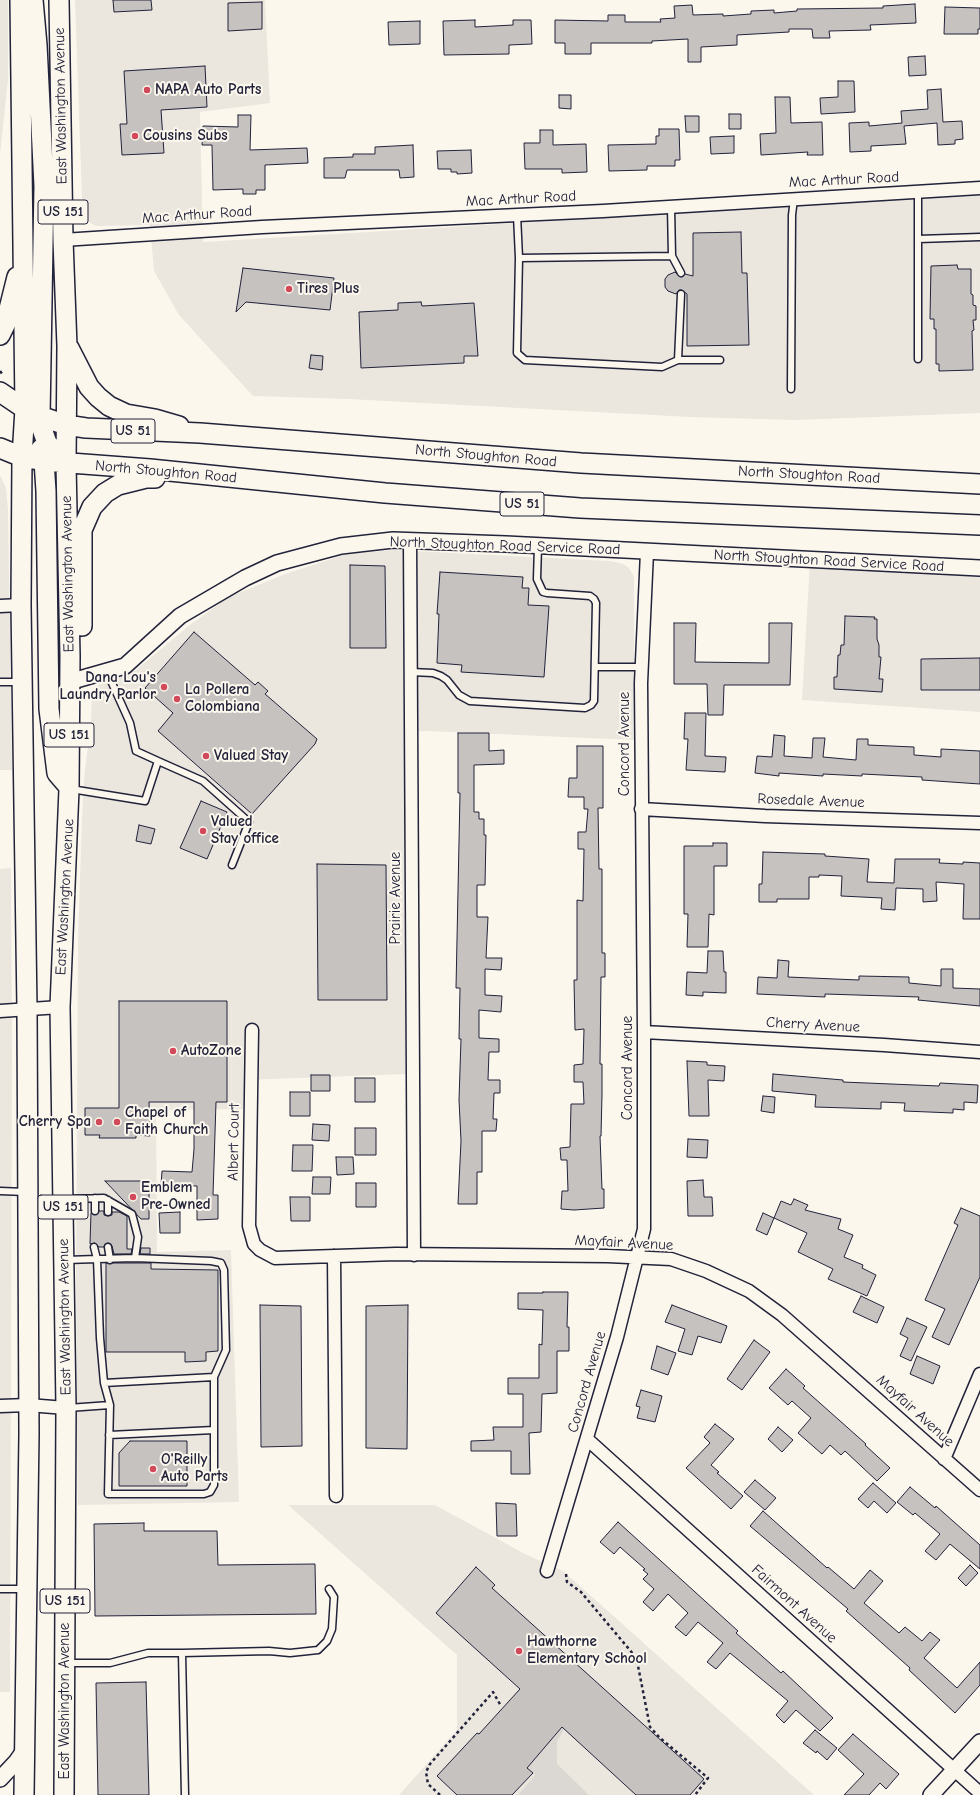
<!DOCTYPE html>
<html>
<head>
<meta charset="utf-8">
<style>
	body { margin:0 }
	canvas { display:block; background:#fbf7ec }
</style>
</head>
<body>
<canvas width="980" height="1795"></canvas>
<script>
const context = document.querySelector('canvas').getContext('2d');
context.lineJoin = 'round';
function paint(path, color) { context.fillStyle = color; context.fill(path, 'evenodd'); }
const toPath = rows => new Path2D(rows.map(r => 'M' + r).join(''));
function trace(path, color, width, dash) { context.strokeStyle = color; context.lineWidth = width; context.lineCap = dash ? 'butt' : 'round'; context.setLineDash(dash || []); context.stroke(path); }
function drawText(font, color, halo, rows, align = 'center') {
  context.font = font + ' "Comic Neue",sans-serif'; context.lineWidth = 4; context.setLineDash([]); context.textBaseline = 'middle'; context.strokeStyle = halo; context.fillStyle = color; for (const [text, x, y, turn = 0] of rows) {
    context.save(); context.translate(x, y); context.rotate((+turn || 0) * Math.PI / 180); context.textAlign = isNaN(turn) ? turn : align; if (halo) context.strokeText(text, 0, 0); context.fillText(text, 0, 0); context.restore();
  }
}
const built = toPath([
	[0,0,8,0,8,80,0,154],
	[75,0,265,0,270,103,200,112,203,242,980,195,980,413,796,420,690,417,348,399,253,396,179,315,154,271,150,225,96,226,85,220,83,215,82,197],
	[0,475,6,488,8,510,12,770,0,770],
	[394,550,610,561,623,564,628,567,634,576,634,740,427,731,405,732,407,1074,244,1080,244,1109,156,1110,157,1252,231,1250,239,1502,78,1505,76,1283,78,937,82,820,84,779,91,721,92,697,98,685,136,670,191,624,229,597,285,574,347,554],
	[810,560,980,569,980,712,802,700],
	[11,868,12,1053,10,1692,0,1692,0,869],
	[288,1505,435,1505,525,1554,563,1571,814,1795,399,1795,457,1730,457,1655]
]);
const green = toPath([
	[562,1727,564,1729,557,1742,557,1764,589,1795,518,1795,535,1775,527,1768]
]);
const building = toPath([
	[113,0,151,0,152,10,114,12,113,0],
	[262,2,262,29,228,31,228,3,262,2],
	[915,4,916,23,870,25,871,30,829,31,830,38,813,38,812,29,789,29,789,32,737,35,737,45,701,47,701,62,688,62,688,39,652,41,652,43,591,43,591,54,565,54,565,43,555,43,555,20,608,21,608,15,625,15,625,22,661,22,660,19,675,18,674,6,692,5,693,15,723,14,723,16,751,14,751,11,774,10,774,13,797,11,797,9,883,8,883,6,915,4],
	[945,7,980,8,980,29,978,29,978,34,944,34,945,7],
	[475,20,475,27,513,25,513,20,531,20,532,44,509,45,509,54,444,55,443,21,475,20],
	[420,21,420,44,389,45,388,22,420,21],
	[925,56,926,75,909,76,908,57,925,56],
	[205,66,207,107,161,110,164,153,122,155,120,124,127,124,124,71,205,66],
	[838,81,854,81,855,112,821,114,820,98,838,97,838,81],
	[941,89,943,122,962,121,963,139,955,140,955,144,938,145,937,123,904,126,906,144,871,146,871,151,850,152,849,123,869,122,869,126,902,123,901,111,928,109,927,90,941,89],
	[559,95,571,95,571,109,559,108,559,95],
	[775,97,790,97,791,123,822,122,823,155,807,155,808,152,761,155,760,134,776,133,775,97],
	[729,114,741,114,741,129,729,129,729,114],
	[238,115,251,115,250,150,307,148,308,163,265,165,265,190,256,190,256,194,243,194,243,189,213,190,212,145,202,145,203,126,238,127,238,115],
	[685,116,699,116,699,132,686,132,685,116],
	[659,129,679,129,680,160,675,160,675,166,647,166,647,170,609,171,608,145,656,144,656,136,659,136,659,129],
	[540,130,553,130,553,145,586,144,587,172,562,173,562,169,525,169,524,143,540,143,540,130],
	[734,136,734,153,711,154,710,137,734,136],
	[413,145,414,177,400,178,399,170,347,170,345,178,324,178,324,158,353,157,353,154,375,154,375,147,413,145],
	[471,150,472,173,457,174,457,172,451,172,451,169,438,169,437,151,471,150],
	[741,232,742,273,747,273,749,345,687,346,687,294,682,290,679,290,676,294,668,291,665,287,665,279,668,275,675,272,680,277,685,274,693,276,693,233,741,232],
	[957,265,958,269,971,269,971,294,973,295,973,305,976,306,976,320,973,320,974,330,972,331,973,370,939,371,939,364,936,364,936,329,934,329,934,319,930,319,931,266,957,265],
	[243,268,334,278,330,310,246,302,236,312,243,268],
	[421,302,422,306,474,303,478,356,464,356,464,363,361,368,359,312,398,310,398,303,421,302],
	[311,355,323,356,322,370,309,368,311,355],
	[350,565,385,566,386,648,350,648,350,565],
	[440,572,523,577,522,588,529,588,528,605,549,606,544,677,461,672,462,665,437,663,439,614,437,614,440,572],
	[845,616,875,617,874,619,877,619,877,639,879,645,879,657,881,657,879,679,883,679,882,692,834,689,834,677,837,677,838,655,840,655,841,645,844,645,845,616],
	[674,623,696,623,695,662,769,663,769,623,792,623,790,685,724,685,723,715,708,715,707,684,674,684,674,623],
	[194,632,255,685,258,682,268,691,265,694,317,739,315,744,252,814,158,731,173,713,145,688,194,632],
	[980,658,980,690,921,690,921,659,980,658],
	[685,713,706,713,705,756,726,757,725,772,686,770,688,739,684,739,685,713],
	[458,733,489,733,489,751,504,750,504,764,474,765,474,812,479,812,479,819,484,819,484,835,486,835,485,885,477,885,477,917,488,917,486,958,502,958,501,970,485,969,485,995,502,996,501,1012,479,1010,479,1038,499,1039,499,1052,489,1052,488,1080,500,1080,500,1093,494,1093,493,1119,497,1119,496,1131,482,1131,482,1172,477,1172,477,1204,458,1204,461,1141,459,1100,461,1039,459,1039,460,988,456,988,460,793,458,793,458,733],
	[774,735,785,736,784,756,812,758,813,738,825,738,823,757,856,760,857,739,868,739,868,745,914,747,914,755,941,757,941,749,980,751,980,784,922,780,922,777,862,774,862,776,823,774,823,776,779,773,779,776,755,773,757,756,772,757,774,735],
	[577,746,603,746,603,808,598,808,599,869,602,869,602,953,605,953,605,977,601,977,600,1064,602,1064,602,1095,601,1136,600,1136,602,1189,604,1189,604,1208,574,1210,561,1209,562,1191,568,1191,567,1160,561,1160,560,1148,570,1147,571,1104,584,1104,583,1082,574,1082,574,1065,583,1064,584,1029,575,1030,574,980,577,980,577,900,583,901,584,849,578,849,578,832,586,832,588,809,584,809,584,797,568,797,569,778,577,778,577,746],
	[201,801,227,812,207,859,180,848,201,801],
	[139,825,155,829,151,844,136,841,139,825],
	[713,843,727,843,727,866,714,866,714,915,709,914,708,947,687,947,688,914,684,914,684,846,713,846,713,843],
	[763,852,825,854,825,856,869,859,867,882,894,883,895,859,940,859,939,863,963,864,963,862,980,863,980,919,963,919,964,884,936,882,937,901,923,902,923,889,896,888,895,910,881,909,882,898,841,896,842,876,819,875,819,877,809,877,809,899,777,899,777,902,759,902,759,884,762,884,763,852],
	[317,864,386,865,387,1000,318,1000,317,864],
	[708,951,723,951,724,972,726,972,726,993,703,992,703,996,686,995,687,972,707,973,708,951],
	[778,960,789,961,788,977,859,980,859,976,909,977,909,983,941,986,941,969,953,969,953,988,980,989,980,1006,918,1000,919,997,825,994,825,997,757,994,758,977,777,978,778,960],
	[119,1001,227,1001,227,1102,216,1102,213,1195,218,1195,218,1219,197,1220,197,1186,161,1185,162,1171,192,1172,194,1149,194,1102,149,1102,150,1136,136,1135,136,1138,99,1138,100,1135,85,1135,85,1108,119,1108,119,1001],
	[687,1061,707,1062,707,1065,725,1066,724,1081,708,1080,709,1116,689,1116,687,1061],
	[773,1074,843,1080,843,1082,939,1086,940,1083,978,1085,977,1103,964,1102,964,1110,953,1109,953,1113,904,1111,905,1103,881,1102,881,1109,815,1107,816,1095,772,1091,773,1074],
	[311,1075,330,1075,330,1091,311,1091,311,1075],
	[355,1078,375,1078,375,1102,355,1102,355,1078],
	[290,1092,310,1092,310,1116,290,1116,290,1092],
	[763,1096,775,1097,774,1113,761,1111,763,1096],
	[313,1124,330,1125,329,1141,312,1140,313,1124],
	[355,1128,376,1128,376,1155,355,1155,355,1128],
	[688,1139,708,1140,707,1158,687,1157,688,1139],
	[293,1145,313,1145,312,1171,292,1171,293,1145],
	[336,1157,353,1157,354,1174,337,1175,336,1157],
	[313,1177,331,1177,330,1194,312,1194,313,1177],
	[703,1180,704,1197,712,1197,713,1216,688,1216,687,1181,703,1180],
	[105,1181,149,1181,149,1219,141,1219,105,1181],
	[356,1183,376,1183,376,1207,356,1207,356,1183],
	[290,1197,310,1197,310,1221,291,1221,290,1197],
	[794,1199,808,1205,805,1210,841,1219,838,1229,853,1235,844,1257,863,1265,862,1268,876,1275,867,1296,828,1279,833,1269,798,1252,807,1233,774,1218,781,1201,791,1205,794,1199],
	[961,1208,980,1216,980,1277,949,1345,932,1337,945,1309,925,1300,958,1225,954,1223,961,1208],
	[99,1211,104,1211,104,1215,108,1216,112,1215,112,1212,119,1212,127,1216,127,1249,132,1249,131,1254,114,1254,112,1246,109,1243,105,1244,104,1247,99,1247,95,1243,90,1244,91,1213,95,1215,99,1211],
	[180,1212,180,1233,160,1233,159,1213,180,1212],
	[763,1213,774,1218,767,1235,756,1230,763,1213],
	[141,1248,150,1248,150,1254,140,1254,141,1248],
	[106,1263,151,1263,151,1269,218,1270,218,1351,206,1352,206,1361,185,1362,185,1352,106,1352,106,1263],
	[543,1292,568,1292,567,1327,569,1327,569,1351,557,1351,557,1393,542,1394,541,1432,529,1433,530,1474,511,1474,511,1451,471,1451,471,1441,494,1440,493,1427,523,1427,523,1394,508,1394,508,1378,539,1378,539,1344,542,1345,543,1310,518,1309,518,1293,543,1293,543,1292],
	[861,1296,884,1307,877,1323,853,1312,861,1296],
	[260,1305,301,1306,302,1446,261,1447,260,1305],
	[408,1305,407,1449,366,1448,366,1306,408,1305],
	[672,1305,727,1326,721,1343,698,1336,692,1355,678,1351,685,1329,665,1322,672,1305],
	[907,1318,927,1327,911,1361,900,1356,908,1338,900,1334,907,1318],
	[754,1340,770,1352,742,1390,727,1379,754,1340],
	[657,1346,676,1353,668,1375,651,1369,657,1346],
	[917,1356,940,1366,933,1384,910,1374,917,1356],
	[786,1369,805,1386,803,1388,866,1444,865,1445,890,1468,877,1481,845,1451,841,1455,830,1445,822,1454,798,1433,811,1418,792,1401,788,1405,769,1388,786,1369],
	[641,1390,662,1396,655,1422,637,1418,640,1407,636,1406,641,1390],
	[715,1424,734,1439,711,1465,719,1472,717,1473,743,1496,731,1509,686,1468,710,1443,704,1437,715,1424],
	[778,1427,793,1440,782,1452,768,1439,778,1427],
	[130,1441,187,1441,187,1486,119,1486,119,1453,130,1441],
	[755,1480,776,1498,765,1510,744,1492,755,1480],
	[873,1483,896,1503,887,1513,874,1501,868,1508,858,1499,873,1483],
	[910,1487,935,1508,936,1506,980,1545,980,1569,950,1544,936,1560,925,1551,940,1534,915,1513,913,1515,897,1502,910,1487],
	[496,1503,516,1504,517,1536,497,1536,496,1503],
	[763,1511,827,1568,828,1567,854,1589,870,1570,883,1581,864,1603,899,1633,905,1627,922,1641,930,1632,940,1640,924,1658,957,1688,980,1662,980,1685,955,1713,909,1670,910,1668,846,1611,848,1609,750,1526,763,1511],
	[618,1522,738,1631,736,1633,781,1673,783,1671,833,1718,820,1731,796,1710,784,1723,776,1715,788,1701,730,1653,716,1669,707,1662,723,1643,698,1622,686,1636,675,1627,688,1613,668,1594,653,1611,643,1602,654,1589,643,1579,648,1574,643,1570,645,1569,620,1547,614,1554,600,1542,618,1522],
	[144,1523,144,1531,217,1531,218,1565,315,1564,316,1614,95,1616,94,1524,144,1523],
	[970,1565,978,1573,966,1586,958,1578,970,1565],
	[476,1567,495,1585,492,1588,704,1779,690,1795,636,1795,562,1727,527,1768,533,1773,512,1795,457,1795,437,1776,477,1733,479,1734,520,1689,436,1613,476,1567],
	[146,1682,149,1795,98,1795,96,1683,146,1682],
	[815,1730,837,1748,827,1760,817,1751,816,1753,803,1743,815,1730],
	[853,1734,899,1774,886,1789,880,1783,869,1795,844,1795,864,1774,838,1750,853,1734]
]);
const path = toPath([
	[0,371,3,375],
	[566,1574,567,1582,581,1592,634,1655,638,1666,650,1727,660,1738,708,1778,695,1795],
	[440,1795,428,1784,426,1772,430,1764,493,1692,501,1706]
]);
const service = toPath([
	[918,192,918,359],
	[517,215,519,258,672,256,671,207],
	[918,239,980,237],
	[672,256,681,273],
	[519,258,517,353,525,360,662,367,678,360,681,294],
	[678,360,720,360],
	[791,389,792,215,794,199],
	[595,667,641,667],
	[411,672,433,673,441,676,447,680,459,695,470,701,585,708,591,705,594,701,596,603,594,599,590,596,547,593,543,592,537,579,538,546],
	[0,682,20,682],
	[158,761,203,781,249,822,232,865],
	[71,789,145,801,158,761,136,751,130,723,107,672],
	[0,1191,26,1192],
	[95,1198,95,1211],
	[65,1199,104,1198,132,1214,138,1237,135,1258,97,1259,94,1247],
	[108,1200,108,1212],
	[108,1247,110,1260],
	[135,1258,211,1261,221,1263,224,1270,226,1350,214,1377],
	[66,1260,97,1259,100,1338,104,1383],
	[68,1408,110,1405,108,1494,204,1494,210,1492,214,1485,214,1377,104,1383,110,1405],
	[109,1435,214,1430],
	[0,1589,25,1589],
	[182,1653,269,1651,290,1653,318,1650,327,1641,332,1629,334,1597,329,1589],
	[66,1663,110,1663,148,1653,182,1653,185,1795]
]);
const minor = toPath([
	[63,240,262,227,603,211,980,188],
	[410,541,414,1255],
	[0,606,21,605],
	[641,809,765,816,980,823],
	[0,1011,60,1007],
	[252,1030,249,1226,254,1244,260,1250,275,1258,396,1254,608,1256,671,1259,706,1271,749,1291,782,1315,980,1490],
	[644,1032,884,1045,980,1052],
	[334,1256,336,1496],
	[0,1406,28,1405,66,1408],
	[587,1439,980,1793],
	[944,1459,980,1374],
	[547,1571,617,1337,644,1229,644,1032,641,683,647,552]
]);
const tertiary = toPath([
	[69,682,125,666,180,616,245,578,277,563,341,546,393,540,506,544,980,568],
	[0,1779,16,1762,25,1749],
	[931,1795,980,1742]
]);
const primary = toPath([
	[20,0,25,409,22,457,21,605,27,1009,29,1434,24,1795],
	[33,0,37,45,44,186,40,416,41,426,47,443,66,464],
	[59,0,63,240,67,346,66,464,70,656,69,789,60,1007,66,1408,64,1795],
	[0,335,5,325,17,277],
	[69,348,89,387,98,397,109,406,126,414,155,419,179,426],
	[0,392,25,409,40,416,66,425,86,428,200,433,581,463,980,484],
	[0,448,22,457,44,461,150,469,385,493,580,508,980,525],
	[41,449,44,461,46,491,49,709,57,773,69,787],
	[82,626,82,530,92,507,105,493,118,485,146,478,155,478]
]);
const markers = [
	[147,90,4,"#d1495b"],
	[135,136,4,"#d1495b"],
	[289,289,4,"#d1495b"],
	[164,687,4,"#d1495b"],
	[177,699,4,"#d1495b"],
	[206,756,4,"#d1495b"],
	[203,831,4,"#d1495b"],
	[173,1051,4,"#d1495b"],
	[99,1122,4,"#d1495b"],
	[117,1122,4,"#d1495b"],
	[133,1197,4,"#d1495b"],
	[153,1469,4,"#d1495b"],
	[519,1651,4,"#d1495b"]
];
const shields = [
	[63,212,50],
	[133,431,44],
	[522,504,44],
	[69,735,50],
	[63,1207,50],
	[65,1601,50]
];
const shieldNames = [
	["US 151",63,212],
	["US 51",133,431],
	["US 51",522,504],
	["US 151",69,735],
	["US 151",63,1207],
	["US 151",65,1601]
];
const poiNames = [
	["NAPA Auto Parts",155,90],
	["Cousins Subs",143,136],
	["Tires Plus",297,289],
	["Dana Lou's",156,678,"right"],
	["Laundry Parlor",156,695,"right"],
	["La Pollera",185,690],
	["Colombiana",185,707],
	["Valued Stay",214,756],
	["Valued",211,822],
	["Stay office",211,839],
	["AutoZone",181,1051],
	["Chapel of",125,1113],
	["Faith Church",125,1130],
	["Cherry Spa",91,1122,"right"],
	["Emblem",141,1188],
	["Pre-Owned",141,1205],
	["O'Reilly",161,1460],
	["Auto Parts",161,1477],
	["Hawthorne",527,1642],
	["Elementary School",527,1659]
];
const streetNames = [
	["East Washington Avenue",61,106,-91],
	["Mac Arthur Road",844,180,-3],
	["Mac Arthur Road",521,199,-3],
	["Mac Arthur Road",197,215,-4],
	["North Stoughton Road",486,456,5],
	["North Stoughton Road",166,472,5],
	["North Stoughton Road",809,475,3],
	["North Stoughton Road Service Road",505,546,2],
	["North Stoughton Road Service Road",829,561,3],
	["East Washington Avenue",68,574,-91],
	["Concord Avenue",625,744,-90],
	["Rosedale Avenue",811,801,2],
	["East Washington Avenue",65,897,-87],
	["Prairie Avenue",396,898,-90],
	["Cherry Avenue",813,1025,3],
	["Concord Avenue",628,1068,-90],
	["Albert Court",234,1142,-89],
	["Mayfair Avenue",624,1243,3],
	["East Washington Avenue",65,1317,-91],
	["Concord Avenue",587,1382,-74],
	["Mayfair Avenue",915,1411,42],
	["Fairmont Avenue",794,1604,42],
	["East Washington Avenue",65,1701,-90]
];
paint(built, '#ebe7df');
paint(green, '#dbd8d3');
paint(building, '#c6c2c0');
trace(building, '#22223b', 1);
trace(service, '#22223b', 9);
trace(minor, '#22223b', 15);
trace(tertiary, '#22223b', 18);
trace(primary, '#22223b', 22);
trace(path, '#22223b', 2.5, [3, 3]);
trace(service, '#fbf7ec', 6);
trace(minor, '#fbf7ec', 12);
trace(tertiary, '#fbf7ec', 15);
trace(primary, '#fbf7ec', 19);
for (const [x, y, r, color] of markers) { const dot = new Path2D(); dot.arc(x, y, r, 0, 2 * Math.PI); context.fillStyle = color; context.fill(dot); trace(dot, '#fbf7ec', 1.5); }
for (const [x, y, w] of shields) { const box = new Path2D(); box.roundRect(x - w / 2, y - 12, w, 24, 3); context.fillStyle = '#fbf7ec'; context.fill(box); trace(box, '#22223b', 1); }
drawText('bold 14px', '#22223b', null, shieldNames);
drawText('bold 15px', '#22223b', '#fbf7ec', poiNames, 'left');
drawText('15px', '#22223b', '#fbf7ec', streetNames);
</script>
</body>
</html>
